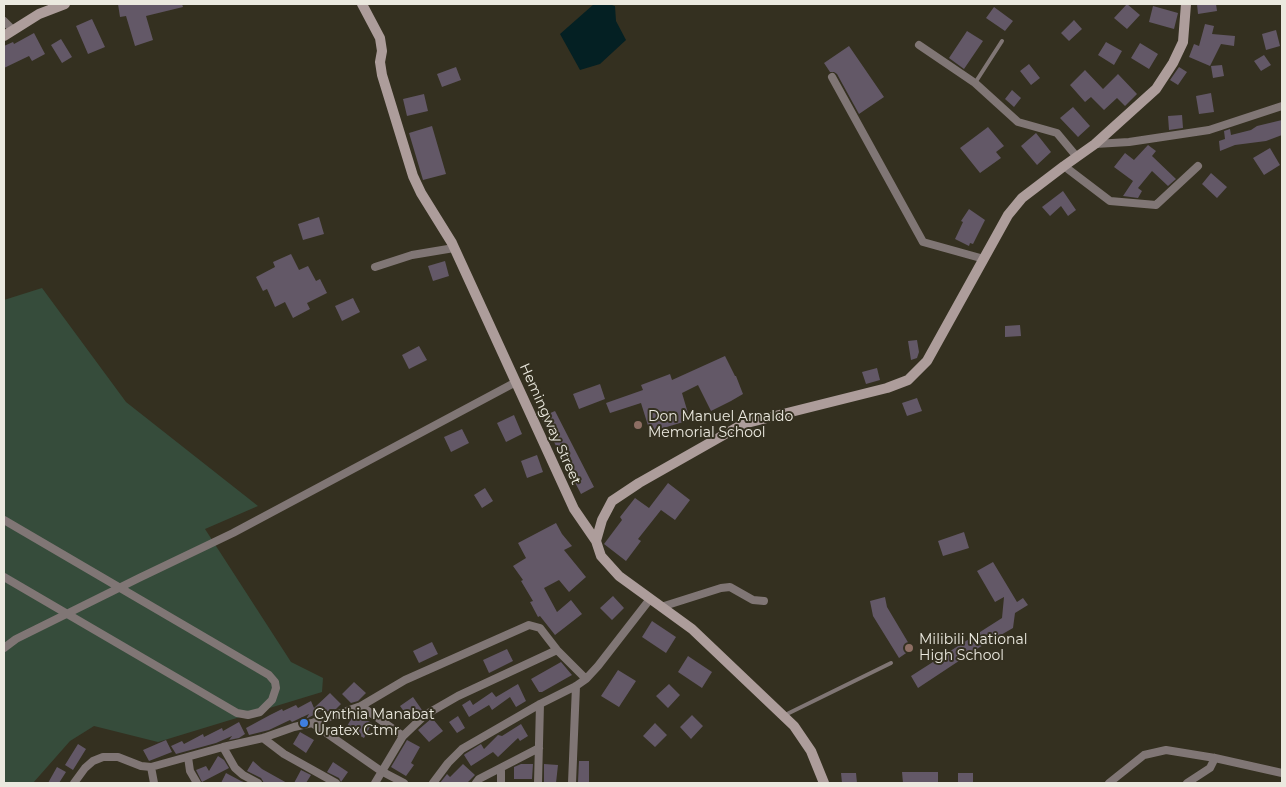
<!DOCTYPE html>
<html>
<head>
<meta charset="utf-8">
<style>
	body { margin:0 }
	#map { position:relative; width:1286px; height:787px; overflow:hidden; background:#343020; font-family:Montserrat,sans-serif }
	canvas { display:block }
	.frame { position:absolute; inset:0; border:5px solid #ebe9df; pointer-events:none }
</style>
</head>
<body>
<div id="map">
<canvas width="1286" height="787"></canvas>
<div class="frame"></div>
</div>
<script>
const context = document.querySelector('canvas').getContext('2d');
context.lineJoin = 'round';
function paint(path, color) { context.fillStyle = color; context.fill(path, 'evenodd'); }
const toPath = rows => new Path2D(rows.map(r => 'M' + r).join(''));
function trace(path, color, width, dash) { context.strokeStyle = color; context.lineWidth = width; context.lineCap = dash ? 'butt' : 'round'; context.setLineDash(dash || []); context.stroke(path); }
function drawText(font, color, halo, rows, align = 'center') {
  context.font = font + ' Montserrat,sans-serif'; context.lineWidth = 4; context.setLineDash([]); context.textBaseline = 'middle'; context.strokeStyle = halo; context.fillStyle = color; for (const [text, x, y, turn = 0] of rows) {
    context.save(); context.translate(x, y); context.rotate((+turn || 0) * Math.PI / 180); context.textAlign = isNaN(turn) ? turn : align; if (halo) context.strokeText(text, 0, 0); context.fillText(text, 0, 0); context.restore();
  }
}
const green = toPath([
	[42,288,126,402,258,506,205,529,291,662,323,678,322,692,158,742,94,726,70,741,33,783,4,783,4,300]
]);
const water = toPath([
	[594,4,609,4,615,6,616,21,626,40,600,64,580,70,560,34]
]);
const building = toPath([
	[118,4,182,4,183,7,146,16,153,40,135,46,126,16,120,17],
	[1127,4,1140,15,1127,29,1114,18],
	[1197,4,1216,4,1217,11,1198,14],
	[1153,6,1178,13,1174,29,1149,22],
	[994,7,1013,21,1005,31,986,18],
	[92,19,105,47,88,54,76,26],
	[1074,20,1082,29,1069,41,1061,33],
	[1205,24,1214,26,1212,34,1235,36,1234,46,1221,44,1210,66,1189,57,1194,44,1199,46],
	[1276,30,1280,46,1266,50,1262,34],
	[967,31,983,41,964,69,949,58],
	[34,33,45,54,32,61,29,56,4,68,4,46,13,42,14,44],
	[61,39,72,57,62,63,51,45],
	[1106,42,1122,51,1114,65,1098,55],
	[1140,43,1158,54,1149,69,1131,58],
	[849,46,884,97,859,114,837,74,834,72,830,72,824,63],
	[1264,55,1271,65,1261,71,1254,61],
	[1029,64,1040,78,1031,85,1020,71],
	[1222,65,1224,76,1213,78,1211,66],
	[456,67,461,80,442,87,437,74],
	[1179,67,1187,72,1178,85,1170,80],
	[1085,70,1103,89,1118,74,1137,94,1125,106,1117,98,1104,110,1091,97,1085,102,1070,85],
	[1012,90,1021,98,1014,107,1005,99],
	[1211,93,1214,112,1199,114,1196,96],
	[424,94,428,111,407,116,403,99],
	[1073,107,1090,126,1078,137,1060,118],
	[1182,115,1183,128,1169,130,1168,116],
	[1282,120,1282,135,1266,141,1235,145,1220,151,1219,141,1225,139,1224,131,1230,129,1231,135,1251,130,1257,126],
	[432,126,446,174,423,180,409,133],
	[988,127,1004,146,996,152,1001,158,980,173,960,148],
	[1036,133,1051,152,1037,165,1021,146],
	[1148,145,1156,151,1152,156,1176,179,1168,186,1152,171,1138,188,1142,191,1138,198,1123,196,1133,181,1114,167,1125,153,1134,160],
	[1270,148,1280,165,1264,175,1253,158],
	[1211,173,1227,187,1217,198,1202,184],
	[1063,191,1076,210,1068,216,1061,206,1050,216,1042,207],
	[969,209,985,220,973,244,970,243,969,246,955,239,963,222,961,221],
	[319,217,324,234,303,240,298,224],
	[291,254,299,270,308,266,316,281,320,279,327,293,307,303,310,309,293,318,285,302,275,307,267,289,263,291,256,277,275,267,273,262],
	[445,261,449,276,433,281,428,266],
	[353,298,360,312,342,321,335,306],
	[1020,325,1021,336,1005,337,1005,326],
	[917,340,919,352,917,358,911,360,908,341],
	[419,346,427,360,409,369,402,355],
	[725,356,735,376,736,376,743,394,731,401,711,411,698,385,682,393,690,420,650,432,641,403,610,413,606,403,643,390,641,385,670,374,672,380],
	[877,368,880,380,866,384,862,372],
	[600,384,605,399,579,409,573,394],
	[917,398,922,411,907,416,902,403],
	[555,411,594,487,581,494,541,417],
	[514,415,522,434,506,442,497,423],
	[462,429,469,443,451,452,444,437],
	[537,455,543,472,527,478,521,461],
	[668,483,690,500,675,520,661,510,638,539,641,541,626,561,604,544,622,520,620,517,635,498,649,508],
	[485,488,493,501,482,508,474,495],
	[556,523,562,534,572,546,564,550,586,577,569,592,559,580,544,588,557,612,571,600,582,614,555,635,540,616,538,617,530,602,533,601,521,581,523,580,513,566,526,558,518,543],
	[964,532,969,548,943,556,938,541],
	[993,562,1017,602,1023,598,1028,605,1015,613,1013,628,980,647,918,688,911,676,1002,618,1004,597,995,602,977,571],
	[613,596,624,608,612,620,600,608],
	[885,597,887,607,912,649,899,658,873,616,870,601],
	[652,621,676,637,666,653,642,637],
	[432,642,438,654,419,663,413,651],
	[507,649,513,661,489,673,483,660],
	[688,656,712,672,702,688,678,672],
	[561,662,572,675,542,692,539,692,531,679],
	[618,670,636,681,619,707,601,696],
	[354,682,366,693,358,701,351,703,342,694],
	[518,684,526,701,516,707,510,697,492,710,489,705,469,717,462,705,470,700,473,705,492,692,496,697],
	[669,684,680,695,668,708,656,696],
	[330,693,341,704,336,709,325,712,323,710,306,719,309,714,292,722,290,720,269,730,249,735,246,728,270,715,282,709,283,711,296,705,298,708,311,701,314,708],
	[413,697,422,710,411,721,400,706],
	[354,714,372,723,364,738,346,728],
	[692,715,703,726,691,739,680,727],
	[458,716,465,728,457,733,449,722],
	[432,718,443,731,429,742,418,730],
	[239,722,245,734,239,738,229,740,232,736,216,743,176,754,171,746,182,741,184,744,203,734,204,737,222,728,223,731],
	[655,723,667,735,655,747,643,736],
	[521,724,528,736,520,741,518,738,498,757,493,752,471,766,464,755,465,754,481,744,484,749,498,735,502,736],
	[300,732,314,740,306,753,293,744],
	[166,740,172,752,149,761,143,750],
	[407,740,420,747,411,763,414,765,406,776,391,767],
	[78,744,86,749,73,770,65,765],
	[218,756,224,760,229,768,202,782,196,770,206,766,209,771],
	[253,761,262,769,287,783,264,783,261,778,247,771],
	[579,761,589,761,589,782,578,782],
	[333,762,348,772,341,782,339,778,327,772],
	[463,764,475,775,467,783,440,783,447,774,450,777],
	[521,764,533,764,532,779,514,779,514,767],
	[544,764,558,765,556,783,544,783],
	[57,767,66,772,59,783,48,783],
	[301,770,311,775,306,783,294,783],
	[902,772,938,772,938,783,903,783],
	[226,773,241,781,247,783,221,783],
	[841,773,856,773,857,783,842,783],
	[958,773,973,773,973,783,958,783]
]);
const lane = toPath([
	[975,83,1002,41],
	[785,715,891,663]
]);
const street = toPath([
	[4,21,13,30],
	[919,45,975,83,1018,122,1057,133,1077,157],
	[832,77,923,242,984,259],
	[1095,144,1129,142,1209,130,1282,106],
	[1064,166,1110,201,1156,205,1198,166],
	[375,267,412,255,454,248],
	[4,520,269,675,275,682,276,688,272,700,260,712,248,715,237,713,4,577],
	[661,607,721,588,730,587,753,600,764,601],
	[4,648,16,639,139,578,233,533,516,382],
	[361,706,403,736],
	[312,723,361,706,405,680,529,625,540,628,557,650,586,679],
	[263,738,284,754,336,783],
	[223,747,235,768,243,775,258,783],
	[188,757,190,771,197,783],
	[151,767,154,783],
	[501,768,501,783],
	[74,783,85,768,93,761,103,757,118,757,141,766,151,767,223,747,263,738,294,727,312,723,381,771,404,783],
	[375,783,403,736,425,715,458,696,557,650],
	[433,783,448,763,462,749,540,704,576,686,586,679,598,666,650,599],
	[476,783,479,779,539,748],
	[538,783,540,704],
	[572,783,576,686],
	[1109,783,1144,755,1166,750,1215,758,1282,773],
	[1187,783,1210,768,1215,758]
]);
const secondary = toPath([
	[362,4,380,38,382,51,380,62,382,75,413,176,421,193,452,243,574,509,596,541,601,556,619,576,692,629,794,726,811,751,824,783],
	[4,36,39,14,65,4],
	[596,541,602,520,612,501,639,483,743,424,887,388,908,380,927,361,1008,215,1022,198,1064,166,1095,144,1156,89,1173,63,1183,42,1186,4]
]);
const markers = [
	[638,425,5,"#8d6e63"],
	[909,648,5,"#8d6e63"],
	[304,723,5,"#3f7fe0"]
];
const poiNames = [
	["Don Manuel Arnaldo",648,417],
	["Memorial School",648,433],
	["Milibili National",919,640],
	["High School",919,656],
	["Cynthia Manabat",314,715],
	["Uratex Ctmr",314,731]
];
const streetNames = [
	["Hemingway Street",550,424,66]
];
paint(green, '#364c3b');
paint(water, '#042023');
paint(building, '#635867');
trace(lane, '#807675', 4);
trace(street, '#807675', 8);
trace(secondary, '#ad9d9b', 10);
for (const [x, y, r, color] of markers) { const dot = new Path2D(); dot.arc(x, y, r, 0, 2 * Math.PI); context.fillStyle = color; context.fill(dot); trace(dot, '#343020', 2); }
drawText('14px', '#ebe9df', '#343020', poiNames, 'left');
drawText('14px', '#ebe9df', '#343020', streetNames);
</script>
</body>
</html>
